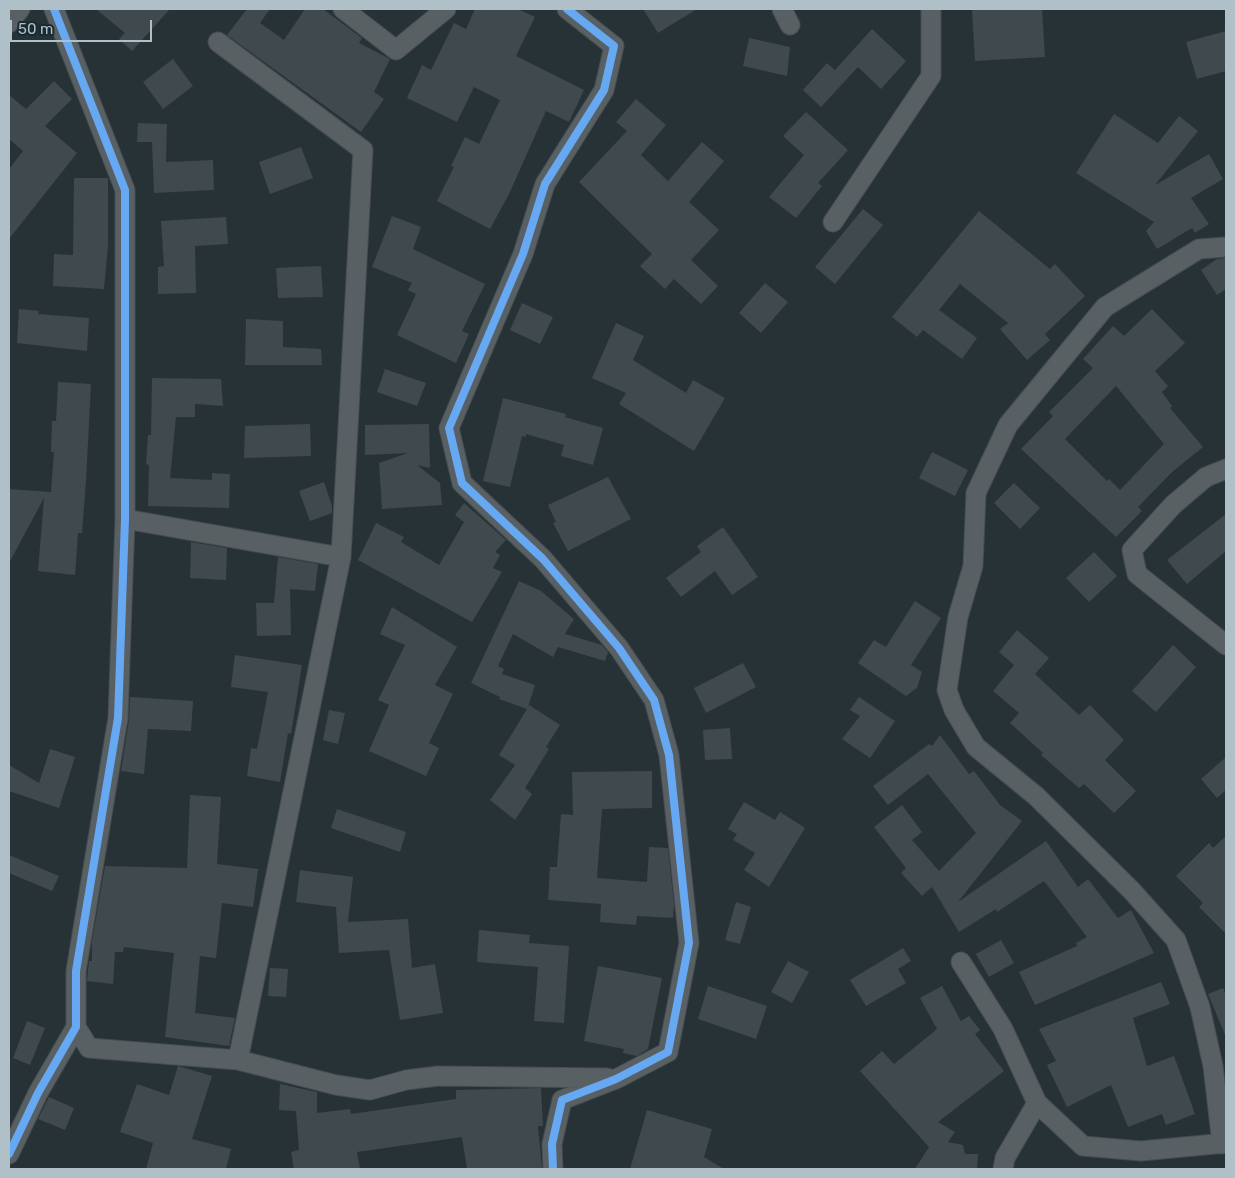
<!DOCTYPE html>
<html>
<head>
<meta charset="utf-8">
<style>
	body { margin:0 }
	#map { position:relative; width:1235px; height:1178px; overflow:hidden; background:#273237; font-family:Rubik,sans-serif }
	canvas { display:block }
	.frame { position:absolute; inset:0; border:10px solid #b0c0c9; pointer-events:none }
	.scale { position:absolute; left:10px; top:20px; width:142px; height:22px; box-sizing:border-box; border:2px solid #b0c0c9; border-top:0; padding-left:6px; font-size:15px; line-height:18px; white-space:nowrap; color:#b0c0c9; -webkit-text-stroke:4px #1a2a32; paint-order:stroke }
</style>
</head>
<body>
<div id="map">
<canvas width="1235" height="1178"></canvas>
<div class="frame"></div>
<div class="scale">50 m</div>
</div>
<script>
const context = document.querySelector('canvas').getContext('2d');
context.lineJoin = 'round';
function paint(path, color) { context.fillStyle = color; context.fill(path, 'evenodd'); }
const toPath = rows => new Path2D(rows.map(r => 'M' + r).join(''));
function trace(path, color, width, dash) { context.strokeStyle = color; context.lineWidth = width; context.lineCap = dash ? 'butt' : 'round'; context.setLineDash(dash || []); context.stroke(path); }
const building = toPath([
	[96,9,170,9,132,51,119,39,125,33],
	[247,9,270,9,260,23,284,40,305,9,323,9,362,38,359,43,390,59,374,92,384,99,361,132,227,35],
	[475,9,518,9,535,17,516,56,584,90,569,122,546,111,509,194,490,229,437,201,454,167,451,166,465,137,479,144,500,100,474,87,457,122,407,98,422,65,431,70,454,23,466,29],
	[643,9,697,9,658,33],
	[972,9,1042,9,1045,57,975,61],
	[872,29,906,61,881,89,858,67,821,107,803,90,827,63,835,70],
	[1226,31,1226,71,1197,79,1186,42],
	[749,38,790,47,787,76,743,66],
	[173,59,193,86,163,109,143,82],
	[54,81,72,99,45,126,77,153,9,239,9,169,23,151,9,139,9,95,26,109],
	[636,99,666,125,641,155,668,181,702,142,724,161,689,202,719,230,691,260,718,286,701,304,674,279,665,289,640,266,652,254,579,182,627,131,616,122],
	[806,112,848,150,818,183,822,186,796,218,769,197,804,155,783,136],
	[1114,114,1158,143,1179,116,1198,131,1155,185,1209,154,1223,179,1191,198,1209,224,1195,233,1192,228,1157,249,1146,231,1154,222,1076,173],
	[138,123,167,124,166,162,213,160,214,190,154,193,152,142,137,142],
	[301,147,313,178,270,194,259,162],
	[74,178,108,178,108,246,104,289,53,286,54,254,73,255],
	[863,209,883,225,835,284,815,267],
	[979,211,1050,269,1055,264,1085,296,1045,334,1050,340,1027,360,1000,329,1008,323,960,284,939,310,977,338,962,359,923,330,917,337,892,317],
	[392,216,421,227,413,249,485,284,462,331,469,334,456,363,397,335,416,294,408,290,412,283,372,267],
	[226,217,228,244,195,246,196,293,158,294,158,267,164,266,161,221],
	[1226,258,1226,289,1217,295,1201,270,1217,259],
	[321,266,323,297,278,298,276,268],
	[765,283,788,302,761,333,739,313],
	[522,303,553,317,540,344,510,330],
	[19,309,39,311,38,314,89,318,87,351,17,343],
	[1152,309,1185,343,1155,371,1168,386,1162,392,1172,406,1170,408,1203,447,1171,473,1138,507,1142,511,1116,537,1021,449,1053,416,1049,412,1093,368,1083,359,1113,326,1124,336],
	[1116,386,1164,444,1120,490,1109,479,1107,481,1065,439],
	[246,319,283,321,283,347,321,349,322,365,245,365],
	[616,323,644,336,633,360,686,393,693,380,725,398,694,451,619,404,626,393,592,378],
	[385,369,426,383,417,406,377,392],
	[152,378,221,379,223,406,195,404,195,417,176,417,170,478,212,480,212,473,230,474,229,508,148,506,149,465,146,464,148,435,151,435],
	[58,382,91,384,86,481,82,533,78,533,75,575,38,571,44,498,9,563,9,489,51,492,54,452,51,452,52,421,56,421],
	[503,398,566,414,565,417,603,428,593,465,561,456,564,445,526,434,526,437,522,436,510,487,483,481],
	[310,424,311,456,244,458,245,426],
	[429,424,430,468,417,465,440,483,442,505,382,509,379,463,408,453,365,455,365,425],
	[932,452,968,470,955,496,919,478],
	[608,477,631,519,568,551,553,523,556,522,548,505],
	[324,482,332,506,332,513,310,521,299,491],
	[1014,483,1040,508,1020,529,994,503],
	[464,503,506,540,495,552,500,555,493,568,502,572,472,622,358,560,376,523,404,537,401,542,439,565,464,522,455,515],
	[1226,514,1226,551,1187,584,1167,560],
	[723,527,758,577,732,595,715,571,681,597,666,578,701,552,697,546],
	[191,542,227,548,226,580,190,578],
	[1094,552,1117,576,1089,602,1066,578],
	[278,557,318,564,315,591,290,589,291,635,257,636,256,603,274,603],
	[519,581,541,591,574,619,565,634,602,645,608,652,605,661,558,647,553,657,513,634,498,666,504,669,502,674,535,685,528,707,529,705,560,725,546,747,549,749,525,788,532,794,515,820,490,800,515,765,499,755,527,709,499,699,500,697,471,683],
	[915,601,941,618,911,665,922,672,917,688,906,696,858,663,874,640,886,647],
	[392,607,457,647,435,685,453,694,429,743,439,748,426,776,369,751,389,705,378,700,405,645,380,634],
	[1017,630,1049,658,1035,674,1079,715,1090,705,1124,740,1105,760,1136,791,1114,813,1084,784,1079,788,1041,755,1043,753,1010,723,1019,713,993,691,1014,665,999,652],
	[1173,645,1196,667,1156,712,1132,691],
	[235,655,302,665,291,734,288,733,280,782,247,776,251,748,257,749,268,692,231,687],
	[743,663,756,687,706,713,694,688],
	[130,697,193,701,191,731,148,729,144,774,121,771,129,720],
	[859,697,895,721,870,758,842,739,860,716,850,710],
	[329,710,345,713,338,744,323,740],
	[730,728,732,759,705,760,703,730],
	[940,735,969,774,974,771,1000,805,1022,821,958,902,1046,841,1078,887,1088,879,1118,918,1131,910,1154,953,1035,1005,1019,972,1077,946,1076,943,1087,937,1044,881,997,912,996,909,959,932,932,887,922,896,901,873,906,868,874,827,902,805,922,832,912,840,939,871,976,833,928,774,888,805,873,786,929,744,932,746],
	[50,749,75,757,59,808,9,791,9,765,39,783],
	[1226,757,1226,790,1217,798,1201,779],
	[652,771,652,808,602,809,597,878,647,882,649,847,668,848,674,905,673,918,637,916,636,925,600,922,601,904,548,900,550,867,557,867,561,814,573,815,572,772],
	[190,795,221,797,217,864,258,869,253,907,222,903,216,958,200,956,195,1013,235,1018,229,1046,165,1037,174,953,124,947,123,952,115,952,113,984,87,981,89,961,92,961,92,941,105,866,187,868],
	[744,802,775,820,780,812,805,828,769,887,744,870,755,853,733,840,737,834,728,829],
	[337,809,406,832,400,852,331,828],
	[1226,836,1226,934,1199,907,1203,903,1176,876,1209,843,1213,848],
	[9,855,59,876,52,891,9,873],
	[300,870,353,877,348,922,408,919,412,968,435,964,443,1013,400,1020,389,950,339,953,336,907,296,902],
	[736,902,751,907,740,944,725,940],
	[479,930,530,935,529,943,569,946,564,1023,534,1021,538,967,477,962],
	[1001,940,1014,963,989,977,976,954],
	[903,948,911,961,898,969,906,983,866,1006,850,980],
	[788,961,809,972,792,1003,771,992],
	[598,966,662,978,648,1049,637,1056,623,1053,624,1049,584,1041],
	[270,968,288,969,286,997,268,996],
	[1161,982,1170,1004,1133,1018,1147,1066,1174,1056,1195,1114,1166,1125,1162,1114,1128,1127,1111,1085,1067,1107,1047,1065,1056,1061,1039,1029],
	[708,986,767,1006,756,1039,698,1019],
	[942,986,961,1021,969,1016,980,1030,975,1034,1004,1071,938,1122,955,1132,948,1142,963,1145,965,1154,978,1154,977,1169,915,1169,929,1147,860,1071,882,1051,894,1064,937,1029,920,998],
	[1223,988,1226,996,1226,1037,1208,994],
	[27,1021,45,1028,30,1065,13,1058],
	[178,1066,212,1076,192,1139,231,1149,226,1169,146,1169,153,1143,120,1132,137,1084,169,1095],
	[280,1084,317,1092,317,1113,350,1109,351,1114,456,1099,456,1090,541,1088,543,1126,538,1126,542,1169,467,1169,462,1137,357,1152,360,1169,294,1169,291,1152,299,1150,296,1111,279,1110],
	[49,1097,74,1108,65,1130,38,1119],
	[647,1110,712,1129,704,1157,724,1169,630,1169]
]);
const minor = toPath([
	[343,9,396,50,446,9],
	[782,9,790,25],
	[9,23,20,9],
	[218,42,363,150,341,557,238,1060],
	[833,222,931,76,931,9],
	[1226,469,1206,477,1173,505,1132,550,1137,574,1226,645],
	[125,519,341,557],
	[961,962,1003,1029,1037,1103,1005,1158,1003,1169],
	[76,1027,89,1048,238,1060,336,1085,370,1090,406,1080,438,1076,607,1078],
	[1037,1103,1083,1146,1141,1151,1226,1143],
	[1222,1144,1213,1066,1200,1007,1176,940,1132,891,1036,796,976,747,954,710,947,690,958,617,973,566,976,493,1008,425,1105,307,1199,249,1226,247],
	[9,1154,38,1093,76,1027,76,971,118,718,125,519,125,190,54,9],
	[553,1169,552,1144,562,1100,616,1079,668,1052,689,943,669,755,654,700,619,648,543,559,462,483,449,428,523,254,545,184,604,90,614,46,567,9]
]);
const cycleway = toPath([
	[9,1154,38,1093,76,1027,76,971,118,718,125,519,125,190,54,9],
	[553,1169,552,1144,562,1100,616,1079,668,1052,689,943,669,755,654,700,619,648,543,559,462,483,449,428,523,254,545,184,604,90,614,46,567,9]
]);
paint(building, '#40494d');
trace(minor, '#464d51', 21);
trace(minor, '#586064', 19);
trace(cycleway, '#66a8f1', 8);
</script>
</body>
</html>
